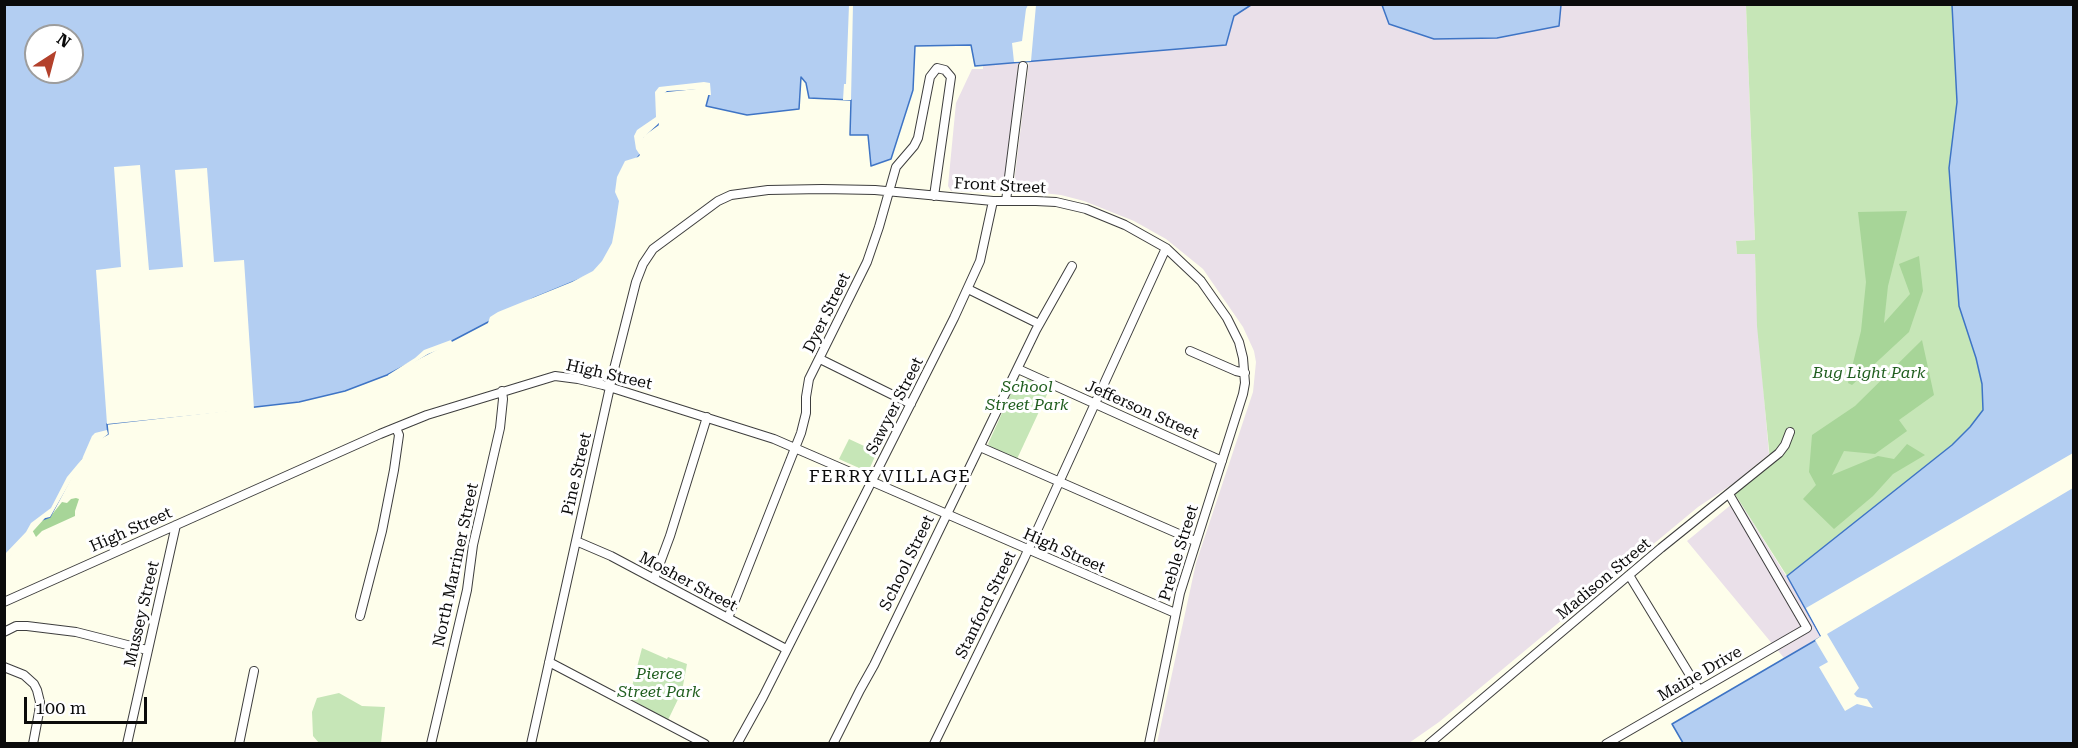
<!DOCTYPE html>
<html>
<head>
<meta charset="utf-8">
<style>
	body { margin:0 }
	#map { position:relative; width:2078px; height:748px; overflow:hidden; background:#fefeeb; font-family:"Roboto Serif",serif }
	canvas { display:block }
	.frame { position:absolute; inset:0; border:6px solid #0b0b0b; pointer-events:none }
	.north { position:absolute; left:24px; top:24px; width:60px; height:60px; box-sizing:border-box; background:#fff; border:2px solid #9d9d9d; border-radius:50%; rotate:36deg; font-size:16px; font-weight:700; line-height:24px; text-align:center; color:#0b0b0b }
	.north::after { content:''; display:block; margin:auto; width:21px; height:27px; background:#b3412c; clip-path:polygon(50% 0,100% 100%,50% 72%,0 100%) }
	.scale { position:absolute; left:24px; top:697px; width:123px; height:27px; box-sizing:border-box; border:3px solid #0b0b0b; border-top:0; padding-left:8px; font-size:18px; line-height:21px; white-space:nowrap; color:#0b0b0b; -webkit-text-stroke:4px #fff; paint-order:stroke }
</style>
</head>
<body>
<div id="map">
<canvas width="2078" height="748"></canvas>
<div class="frame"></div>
<div class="north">N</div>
<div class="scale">100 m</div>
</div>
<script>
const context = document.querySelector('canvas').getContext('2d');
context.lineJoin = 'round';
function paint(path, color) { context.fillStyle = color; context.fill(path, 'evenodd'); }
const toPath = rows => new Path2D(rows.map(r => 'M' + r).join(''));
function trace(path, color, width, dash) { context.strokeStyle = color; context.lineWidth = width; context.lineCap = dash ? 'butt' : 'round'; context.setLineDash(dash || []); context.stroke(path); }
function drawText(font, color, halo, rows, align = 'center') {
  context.font = font + ' "Roboto Serif",serif'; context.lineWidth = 6; context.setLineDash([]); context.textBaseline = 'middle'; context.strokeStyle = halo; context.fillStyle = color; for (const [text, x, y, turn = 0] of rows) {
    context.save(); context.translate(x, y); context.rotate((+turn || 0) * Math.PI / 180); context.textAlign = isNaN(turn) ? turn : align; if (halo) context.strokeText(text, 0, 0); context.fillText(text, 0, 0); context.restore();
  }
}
const industrial = toPath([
	[1251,5,1382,5,1382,8,1559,26,1561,5,1746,5,1755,240,1736,241,1737,254,1755,253,1757,315,1769,454,1734,483,1698,507,1439,722,1409,743,1157,743,1196,563,1253,392,1256,362,1254,351,1243,327,1203,269,1166,239,1134,221,1084,201,1061,195,1043,193,1017,194,1013,191,1029,61,1226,45,1234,16],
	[1020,50,1004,187,997,193,951,191,948,186,956,103,972,69,983,69,983,65,1014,62],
	[2073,488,1784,658,1687,541,1738,499,1806,608]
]);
const green = toPath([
	[1746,5,1952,5,1957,102,1959,306,1976,358,1982,384,1983,410,1970,427,1952,445,1787,576,1733,491,1770,460,1757,326,1755,254,1737,254,1736,241,1755,240],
	[1018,378,1032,380,1050,388,1017,459,993,450,988,444],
	[849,439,877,452,868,472,839,459],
	[642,648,667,659,668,657,687,664,682,691,668,720,629,698],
	[339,693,362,706,385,707,381,743,319,743,313,736,312,712,317,698]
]);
const forest = toPath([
	[1907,211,1888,286,1884,323,1910,294,1899,264,1919,256,1923,291,1909,332,1852,385,1848,383,1861,331,1866,282,1858,212],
	[1922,340,1934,395,1899,420,1907,431,1875,454,1844,451,1832,475,1878,456,1894,459,1907,444,1925,455,1893,474,1873,496,1834,529,1803,499,1816,485,1809,472,1812,435,1855,406],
	[76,498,79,499,75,511,75,516,42,531,36,537,31,528,45,518,50,517,62,502,67,503,71,499]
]);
const water = toPath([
	[5,5,1251,5,1234,16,1226,45,975,66,971,45,915,46,913,90,891,159,871,166,868,135,850,135,851,100,809,98,806,83,801,77,799,109,747,115,706,106,709,95,708,87,660,92,658,125,644,135,640,142,643,151,625,173,613,250,597,272,534,298,387,375,345,391,299,402,107,424,108,434,95,441,73,474,50,517,39,521,5,560,5,5],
	[36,36,72,36,72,72,36,72,36,36],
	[1382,5,1382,4,1561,5,1559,26,1497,38,1434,39,1389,24,1382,5],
	[1952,5,2073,5,2073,743,1683,743,1672,724,1821,637,1787,576,1952,445,1970,427,1983,410,1982,384,1976,358,1959,306,1949,168,1957,102,1952,5]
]);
const pier = toPath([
	[853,4,851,100,843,100,844,84,846,84,849,5],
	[1028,5,1036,5,1031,61,1014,62,1012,43,1022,41,1026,9],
	[704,82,710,83,711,95,707,95,705,89,667,91,663,94,661,121,644,137,642,142,645,151,643,162,628,173,625,206,616,250,606,267,598,275,565,291,535,301,487,326,490,317,498,312,572,282,593,271,602,261,612,243,615,227,619,201,615,192,617,177,625,161,638,157,640,155,636,149,634,136,637,130,656,117,655,92,659,87],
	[140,165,149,270,183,267,175,170,207,168,214,262,244,260,254,409,107,424,96,270,121,267,114,167],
	[451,340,453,344,428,354,389,378,388,375,415,358,424,350],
	[107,430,108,434,97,443,73,477,50,517,45,518,5,562,5,554,26,532,31,523,51,508,67,477,82,459,92,436,95,433],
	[2073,453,2073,488,1827,634,1859,688,1854,694,1857,697,1867,699,1873,708,1857,704,1845,711,1819,667,1828,662,1815,640,1821,636,1806,608]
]);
const street = toPath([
	[1006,201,1023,66],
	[968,289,1039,324],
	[1190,351,1236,371,1245,373],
	[820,359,911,404],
	[1018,369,1222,461],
	[980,447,1195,541],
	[576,541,611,556,786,649],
	[1629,575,1699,690],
	[654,579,670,536,707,417],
	[4,602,380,434,427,415,555,376,578,379,603,385,774,439,1175,613],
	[360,616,382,531,394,470,399,435,396,428],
	[728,618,801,433,806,413,806,397,809,379,867,262,879,227,896,167,914,146,918,138,930,77,937,68,945,70,951,77,934,196],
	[4,632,16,626,27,626,76,632,147,650],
	[549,662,705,744],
	[4,667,24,675,34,684,37,690,40,702,39,712,33,744],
	[127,744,176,525],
	[239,744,254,671],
	[431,744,467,590,473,545,500,428,503,399,502,391],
	[531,744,614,369,636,282,643,264,653,249,718,201,731,195,768,190,822,189,875,190,993,201,1036,201,1056,202,1086,209,1125,225,1166,248,1201,281,1227,318,1239,342,1243,358,1245,383,1243,394,1180,593,1149,744],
	[737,744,763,697,954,318,980,261,993,201],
	[833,744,860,690,874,665,1036,330,1072,266],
	[934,744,1024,559,1166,248],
	[1429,744,1661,548,1779,453,1785,445,1790,432],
	[1606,744,1807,628,1729,494]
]);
const streetNames = [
	["Front Street",1000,186,3],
	["Dyer Street",827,313,-64],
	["High Street",609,375,13],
	["Sawyer Street",895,406,-63],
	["Jefferson Street",1142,410,24],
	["Pine Street",577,474,-77],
	["High Street",131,530,-24],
	["High Street",1064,551,24],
	["Preble Street",1179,553,-73],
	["School Street",907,563,-64],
	["North Marriner Street",456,565,-78],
	["Madison Street",1604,579,-40],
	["Mosher Street",688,582,28],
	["Stanford Street",986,605,-64],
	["Mussey Street",142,614,-77],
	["Maine Drive",1700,674,-30]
];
const parkNames = [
	["Bug Light Park",1869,373],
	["School",1027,387],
	["Street Park",1027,405],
	["Pierce",659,674],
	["Street Park",659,692]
];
const neighbourhoodNames = [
	["FERRY VILLAGE",890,477]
];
paint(industrial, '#eae0e9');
paint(green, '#c6e6b7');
paint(forest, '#a7d598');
paint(water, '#b3cef2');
trace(water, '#3e74c5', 1.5);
paint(pier, '#fefeeb');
trace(street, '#3e3e3e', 10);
trace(street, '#fff', 8);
drawText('16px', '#0b0b0b', '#fff', streetNames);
drawText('italic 16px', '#215f20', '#fff', parkNames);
context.letterSpacing = '1.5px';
drawText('18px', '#0b0b0b', '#fff', neighbourhoodNames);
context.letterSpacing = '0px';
</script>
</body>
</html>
